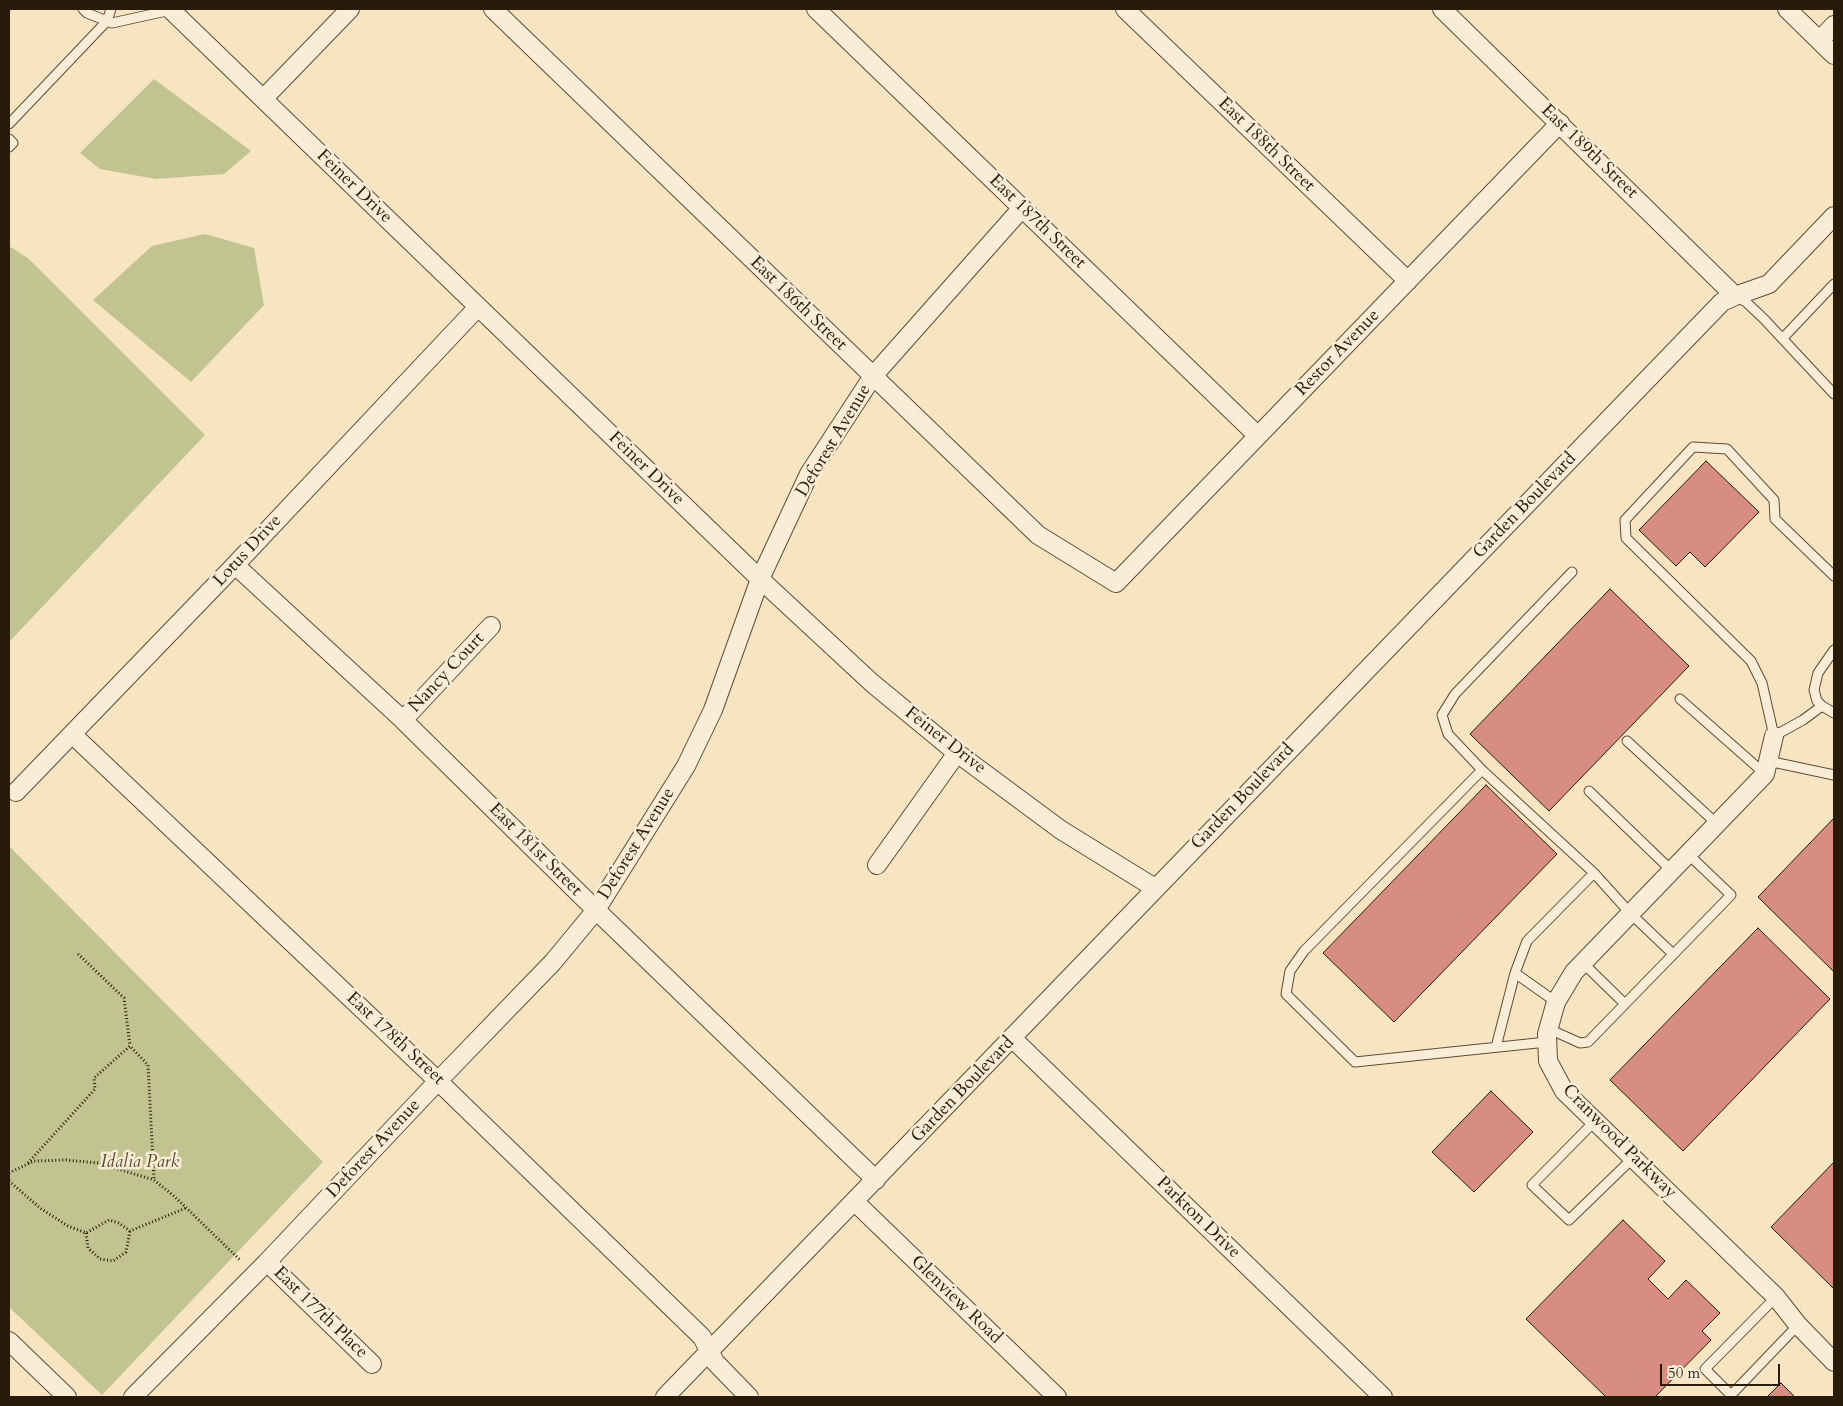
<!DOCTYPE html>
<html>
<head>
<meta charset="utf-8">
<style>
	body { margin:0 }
	#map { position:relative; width:1843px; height:1406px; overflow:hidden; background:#f7e4c1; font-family:Cardo,serif }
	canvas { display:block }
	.frame { position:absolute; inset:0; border:10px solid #291b0a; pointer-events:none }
	.scale { position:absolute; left:1660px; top:1364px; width:120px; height:22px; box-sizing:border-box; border:2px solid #291b0a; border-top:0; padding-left:6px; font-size:15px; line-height:18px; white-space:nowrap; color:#291b0a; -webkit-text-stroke:4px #faedd7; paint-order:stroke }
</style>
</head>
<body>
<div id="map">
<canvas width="1843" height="1406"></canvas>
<div class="frame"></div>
<div class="scale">50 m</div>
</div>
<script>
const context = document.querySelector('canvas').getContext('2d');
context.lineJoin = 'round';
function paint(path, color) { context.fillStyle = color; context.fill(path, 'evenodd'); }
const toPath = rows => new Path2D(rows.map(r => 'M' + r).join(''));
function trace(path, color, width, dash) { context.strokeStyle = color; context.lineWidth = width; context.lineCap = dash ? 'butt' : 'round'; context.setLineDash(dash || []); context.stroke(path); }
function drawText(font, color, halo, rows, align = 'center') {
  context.font = font + ' Cardo,serif'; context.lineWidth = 5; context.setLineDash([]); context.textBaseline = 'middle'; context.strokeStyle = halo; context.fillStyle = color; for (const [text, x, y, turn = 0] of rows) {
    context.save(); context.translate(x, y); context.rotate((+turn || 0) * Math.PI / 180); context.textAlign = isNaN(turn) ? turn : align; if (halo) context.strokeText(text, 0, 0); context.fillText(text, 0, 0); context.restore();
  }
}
const green = toPath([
	[154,79,251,151,224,174,156,179,100,169,80,153],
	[205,234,254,248,264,305,191,382,93,300,152,246],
	[9,246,29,259,205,435,9,642],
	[9,846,323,1162,102,1395,9,1307]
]);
const building = toPath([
	[1706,461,1759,512,1705,567,1690,552,1676,566,1639,530,1706,461],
	[1610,589,1689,666,1549,811,1470,734,1610,589],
	[1486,785,1557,854,1394,1022,1323,953,1486,785],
	[1834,818,1834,972,1758,897,1834,818],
	[1758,928,1830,999,1683,1151,1610,1080,1758,928],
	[1491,1091,1533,1132,1474,1192,1432,1152,1491,1091],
	[1834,1162,1834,1289,1771,1227,1834,1162],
	[1623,1220,1665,1261,1648,1279,1668,1299,1686,1280,1720,1313,1702,1331,1711,1340,1655,1397,1606,1397,1526,1319,1623,1220],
	[1781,1383,1795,1397,1767,1397,1781,1383]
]);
const path = toPath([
	[78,954,124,998,130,1046],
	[28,1163,95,1089,94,1078,130,1046,148,1065,154,1180],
	[9,1173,34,1161,66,1160,98,1163,154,1180,174,1196,240,1260],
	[9,1181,40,1208,68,1226,86,1233,109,1220,119,1223,130,1231,186,1208],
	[86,1233,88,1248,100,1259,113,1261,126,1252,130,1231]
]);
const lane = toPath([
	[83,9,87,13,112,23,171,10],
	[9,124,107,21,111,9],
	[9,139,13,143,9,147],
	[1735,296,1746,302,1764,319,1834,394],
	[1783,338,1834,284],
	[1834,576,1775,519,1774,500,1727,449,1693,447,1625,520,1626,538,1751,661,1762,683,1774,736,1803,720,1822,706,1817,701,1814,690,1818,673,1834,650],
	[1680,699,1765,774],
	[1822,706,1834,713],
	[1627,741,1717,824],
	[1768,761,1834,775],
	[1482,770,1594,873,1630,913,1673,954],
	[1589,791,1672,871],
	[1583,963,1625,1004],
	[1556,1002,1515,973,1527,941,1594,873],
	[1549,1029,1580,1043,1588,1042,1731,895,1688,854],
	[1547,1042,1355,1062,1286,994,1290,971,1304,951,1482,770,1448,734,1442,715,1455,694,1572,572],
	[1496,1047,1515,973],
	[1595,1121,1532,1185,1569,1220,1633,1158],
	[1776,1297,1705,1369,1731,1395,1798,1325]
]);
const street = toPath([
	[170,9,760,579,872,683,957,753,1061,830,1155,888],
	[493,9,1038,535,1116,583,1560,123],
	[816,9,1258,436],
	[1125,9,1408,281],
	[1442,9,1735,296],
	[1787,9,1834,55],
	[1820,40,1834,25],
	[263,99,350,9],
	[235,565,403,720,596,910,876,1180],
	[403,720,491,626],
	[73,735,438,1081,702,1337,715,1362,749,1397],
	[1774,736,1765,774,1574,972,1556,1002,1547,1034,1548,1061,1564,1091,1776,1297,1798,1325,1834,1362],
	[16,792,235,565,478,307],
	[877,865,957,753],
	[1013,1039,1383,1397],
	[855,1202,1057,1397],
	[267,1262,372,1364],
	[9,1341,67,1397],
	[133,1397,267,1262,438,1081,553,962,596,910,686,766,713,710,760,579,809,474,873,376,1022,208],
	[665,1397,1722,302,1735,296,1769,284,1834,216]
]);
const streetNames = [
	["East 188th Street",1266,145,44],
	["East 189th Street",1589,152,44],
	["Feiner Drive",354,187,44],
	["East 187th Street",1037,222,44],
	["East 186th Street",798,304,44],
	["Restor Avenue",1338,353,-46],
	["Deforest Avenue",834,441,-59],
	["Feiner Drive",646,469,44],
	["Garden Boulevard",1525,506,-46],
	["Lotus Drive",248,551,-47],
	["Nancy Court",447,673,-47],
	["Feiner Drive",945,741,38],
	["Garden Boulevard",1243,797,-46],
	["Deforest Avenue",637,844,-58],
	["East 181st Street",535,850,45],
	["East 178th Street",395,1039,43],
	["Garden Boulevard",963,1090,-46],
	["Cranwood Parkway",1619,1142,45],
	["Deforest Avenue",374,1149,-47],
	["Parkton Drive",1198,1218,44],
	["Glenview Road",956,1300,44],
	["East 177th Place",320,1313,44]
];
const parkNames = [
	["Idalia Park",140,1163]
];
paint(green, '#c1c390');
paint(building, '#d78d81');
trace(building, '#291b0a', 1);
trace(lane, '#5c4d38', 11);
trace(street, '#5c4d38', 20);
trace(path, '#291b0a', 3, [1, 2.5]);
trace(lane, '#faedd7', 9);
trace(street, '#faedd7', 18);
drawText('18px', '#291b0a', '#faedd7', streetNames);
drawText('italic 18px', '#574d32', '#faedd7', parkNames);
</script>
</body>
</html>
